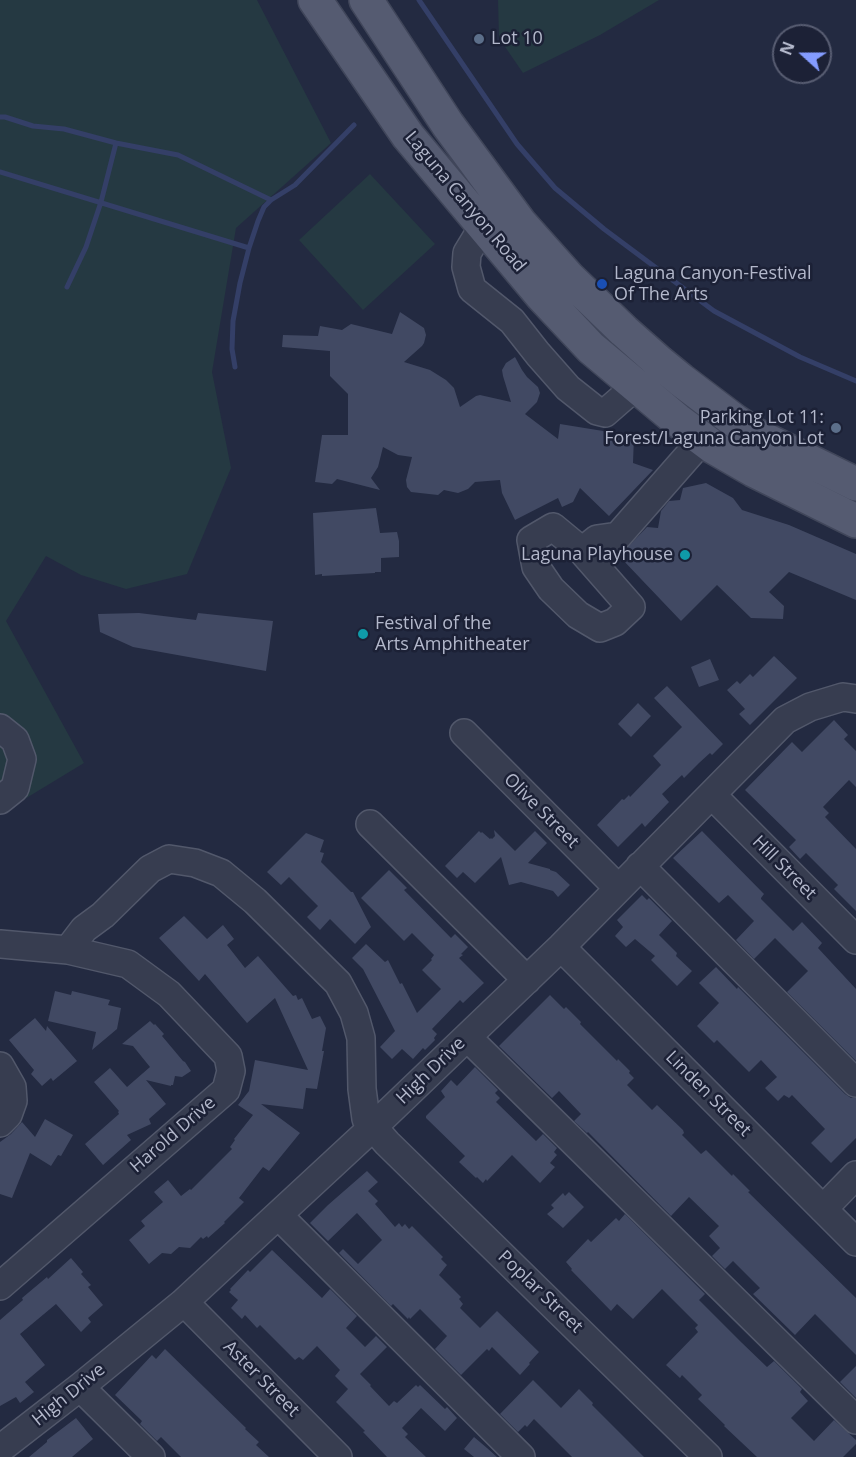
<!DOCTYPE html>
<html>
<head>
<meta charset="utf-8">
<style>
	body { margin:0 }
	#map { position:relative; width:856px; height:1457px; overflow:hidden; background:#232a41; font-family:"Open Sans",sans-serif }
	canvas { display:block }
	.north { position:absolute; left:772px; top:24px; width:60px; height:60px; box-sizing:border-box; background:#1c2136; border:2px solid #585d72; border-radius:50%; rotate:291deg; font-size:16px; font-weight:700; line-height:24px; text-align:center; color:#b3b8cb }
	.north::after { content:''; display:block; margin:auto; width:21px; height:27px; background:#849cff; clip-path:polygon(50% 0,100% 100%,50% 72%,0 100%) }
</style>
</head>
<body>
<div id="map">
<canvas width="856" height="1457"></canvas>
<div class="north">N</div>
</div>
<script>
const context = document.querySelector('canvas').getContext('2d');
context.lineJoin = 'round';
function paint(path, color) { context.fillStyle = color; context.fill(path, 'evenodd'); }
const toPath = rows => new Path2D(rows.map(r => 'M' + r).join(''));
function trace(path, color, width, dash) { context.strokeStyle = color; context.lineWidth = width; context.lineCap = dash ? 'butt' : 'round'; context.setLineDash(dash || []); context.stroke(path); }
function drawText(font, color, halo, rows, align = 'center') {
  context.font = font + ' "Open Sans",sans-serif'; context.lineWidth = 5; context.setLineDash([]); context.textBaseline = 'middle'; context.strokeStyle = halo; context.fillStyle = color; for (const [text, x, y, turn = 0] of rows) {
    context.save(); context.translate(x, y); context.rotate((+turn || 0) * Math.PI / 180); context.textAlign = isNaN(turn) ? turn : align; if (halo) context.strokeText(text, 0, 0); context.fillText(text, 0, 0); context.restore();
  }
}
const green = toPath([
	[0,0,257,0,331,143,236,228,212,372,231,468,187,574,126,589,81,575,46,556,6,621,84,763,0,814],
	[498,0,659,0,600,35,523,73,499,38],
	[370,174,435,244,363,310,299,240]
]);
const stream = toPath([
	[419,0,517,144,555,188,604,229,714,311,800,357,856,381],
	[0,117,5,117,33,126,64,129,116,143,178,155,271,200],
	[0,172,249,248],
	[67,287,86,247,101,202,116,143],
	[235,367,232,349,233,321,240,283,249,248,258,221,264,207,271,200,295,185,354,125]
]);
const building = toPath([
	[400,312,424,328,426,335,424,343,422,346,404,362,430,370,446,380,454,388,460,407,476,396,480,395,511,402,503,376,502,370,506,363,515,357,522,370,527,377,538,387,540,393,537,402,525,414,558,439,560,424,634,436,633,463,653,470,609,516,580,488,573,502,562,507,558,498,515,520,502,493,500,480,475,482,468,489,458,493,444,490,438,495,411,492,407,487,406,480,412,457,398,455,383,447,378,467,371,478,380,490,337,479,332,484,315,482,322,435,348,435,348,394,330,376,330,351,282,347,283,335,318,336,320,326,342,330,351,324,392,334],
	[706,483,733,498,742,510,789,525,856,554,856,600,789,572,769,592,784,606,783,619,751,618,717,585,681,621,621,558,624,551,647,527,658,528,661,511,669,501,680,500,683,488],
	[376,508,380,533,397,532,399,541,399,557,381,558,381,572,375,572,375,573,322,576,322,574,315,575,313,513],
	[139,613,196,620,198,613,273,621,266,671,133,647,100,632,98,614],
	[774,656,797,678,750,725,739,714,745,709,727,690,737,681,740,684,750,674,753,677],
	[710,659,719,680,699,687,691,667],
	[667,686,723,744,712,755,710,753,699,763,684,778,682,775,662,794,669,802,645,827,642,823,618,847,597,825,622,799,624,800,629,795,630,797,661,765,653,756,682,727,654,698],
	[638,703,651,716,631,737,618,724],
	[834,720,848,735,844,739,856,751,856,787,849,780,823,807,829,813,825,817,856,849,856,911,834,889,838,885,806,853,800,859,789,847,796,840,745,790,792,742,802,752],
	[494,830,515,851,535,831,547,843,528,863,550,869,550,870,556,872,570,885,558,897,553,891,521,882,509,885,501,857,475,883,463,872,457,878,445,866,479,831,481,833,482,832,490,839,491,838,492,839,495,836],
	[702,831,764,894,761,898,761,899,793,931,802,922,822,943,818,948,856,989,856,1061,787,992,808,971,775,938,754,959,736,940,754,921,728,895,719,903,673,858],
	[306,833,324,840,320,852,324,853,321,862,351,892,353,892,371,927,355,944,330,919,320,930,307,917,318,906,289,877,281,885,267,872],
	[389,870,407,888,404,890,451,938,455,934,468,947,461,954,463,955,459,958,484,983,463,1003,460,1000,432,1029,437,1034,434,1038,435,1040,425,1050,423,1048,413,1059,402,1049,392,1059,380,1047,395,1031,363,969,352,958,366,944,385,962,388,960,400,984,402,983,417,1013,441,989,422,970,432,960,431,959,434,955,412,933,404,941,361,898],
	[642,895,647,900,649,898,672,921,659,935,677,953,676,956,692,971,677,986,651,960,655,956,635,939,626,947,615,936,623,927,617,920],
	[184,916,207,939,223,925,234,939,227,945,245,968,258,956,293,996,296,995,298,1000,302,998,312,1019,320,1016,326,1028,322,1051,324,1051,317,1089,306,1088,303,1109,261,1104,300,1133,269,1171,263,1167,239,1198,244,1202,224,1222,225,1223,208,1238,207,1236,203,1239,201,1237,190,1248,179,1247,171,1254,162,1253,149,1264,129,1240,145,1226,141,1221,163,1202,154,1192,168,1180,181,1196,190,1189,191,1190,232,1149,230,1147,235,1140,234,1139,253,1115,238,1105,249,1091,255,1060,308,1070,275,998,247,1023,205,974,199,981,159,938],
	[716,967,737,989,738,987,845,1094,851,1098,856,1098,856,1138,831,1163,811,1143,825,1129,792,1095,789,1098,784,1095,778,1101,765,1088,777,1077,761,1060,749,1072,717,1040,714,1043,697,1026,719,1003,699,983],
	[55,991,71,995,72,991,110,1000,108,1005,121,1008,117,1029,92,1050,96,1032,48,1021],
	[550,995,564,1009,566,1007,581,1022,580,1024,617,1061,618,1059,630,1071,629,1073,634,1078,627,1085,652,1110,657,1105,683,1130,684,1133,682,1135,701,1154,706,1150,732,1176,733,1174,750,1191,748,1192,856,1298,856,1355,815,1314,795,1335,753,1294,760,1288,733,1261,725,1269,712,1256,720,1248,709,1236,719,1226,689,1197,671,1216,588,1132,587,1133,574,1121,581,1114,559,1091,552,1098,499,1046],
	[35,1018,46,1031,47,1026,77,1061,53,1081,51,1078,42,1086,31,1074,34,1070,9,1040],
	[150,1021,154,1025,155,1024,164,1034,162,1036,183,1061,185,1062,191,1071,182,1077,175,1076,173,1085,171,1085,171,1086,146,1080,166,1104,149,1119,151,1124,127,1135,131,1140,103,1165,85,1144,119,1114,118,1112,119,1111,94,1082,110,1068,127,1087,150,1067,133,1046,122,1044],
	[475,1067,498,1090,495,1093,500,1098,496,1102,536,1141,543,1134,557,1148,554,1152,557,1155,550,1163,555,1167,540,1183,512,1155,487,1181,486,1179,483,1183,477,1177,476,1178,459,1162,465,1156,426,1118,426,1116,445,1097,441,1091,451,1080,457,1086],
	[45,1119,73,1135,61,1156,58,1155,51,1166,30,1153,12,1198,0,1194,0,1142,11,1134,22,1122,35,1137],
	[367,1171,378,1182,368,1191,378,1201,375,1204,395,1227,399,1223,402,1227,405,1224,409,1229,412,1226,443,1257,441,1259,447,1265,439,1275,461,1297,459,1299,463,1304,460,1308,480,1328,497,1311,539,1352,529,1363,530,1364,520,1375,492,1347,489,1351,487,1349,461,1375,435,1349,447,1336,420,1309,410,1319,409,1317,408,1319,393,1304,391,1306,339,1253,343,1249,358,1264,382,1240,357,1213,328,1241,310,1223,328,1205],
	[569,1192,584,1207,563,1228,547,1214,554,1208,551,1205,563,1193,565,1196],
	[625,1214,705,1294,699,1300,741,1342,767,1367,774,1361,802,1389,800,1392,808,1401,791,1418,814,1441,834,1420,856,1440,856,1444,843,1457,757,1457,724,1426,725,1425,698,1399,702,1395,682,1375,680,1378,666,1365,698,1332,695,1328,698,1325,662,1289,633,1319,617,1304,611,1311,571,1270,572,1269,566,1262,588,1239,591,1242,616,1218,619,1221],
	[272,1250,322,1298,330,1289,357,1316,346,1328,365,1347,376,1336,387,1347,360,1374,371,1385,370,1386,389,1406,394,1401,397,1403,416,1385,418,1387,420,1385,445,1409,447,1407,457,1418,445,1431,421,1408,402,1428,408,1434,405,1437,426,1457,387,1457,363,1432,365,1431,336,1402,348,1389,335,1376,340,1370,317,1346,303,1360,299,1357,295,1360,260,1325,257,1328,245,1315,242,1319,231,1308,238,1300,229,1292,231,1290,230,1289,248,1270,250,1272],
	[71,1258,83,1272,81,1274,91,1285,88,1287,103,1305,88,1318,91,1322,81,1332,56,1304,20,1334,45,1365,25,1382,34,1392,20,1403,16,1397,0,1406,0,1320,23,1300,22,1298,47,1277,48,1279],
	[165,1349,246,1428,245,1429,259,1442,256,1445,269,1457,181,1457,161,1437,157,1441,140,1424,142,1421,115,1395,152,1355,156,1359],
	[856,1366,856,1398,840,1382],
	[533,1380,561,1408,579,1389,593,1403,592,1405,644,1457,572,1457,534,1419,527,1427,525,1425,518,1432,500,1414],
	[76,1418,93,1439,72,1457,29,1457,47,1442,47,1440],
	[474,1437,487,1448,497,1457,474,1457,464,1449]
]);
const minor = toPath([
	[484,225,467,253,466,267,472,289,512,321,538,354,568,388,597,411,605,413,636,386],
	[582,551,631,607,615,622,600,628,578,615,551,589,536,567,531,540,553,527,582,551,597,539,618,536,703,439],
	[0,728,15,740,22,759,15,788,0,800],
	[464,733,618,888],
	[712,795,856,940],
	[370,824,527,980],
	[640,866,856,1083],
	[0,944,68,950,84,929,103,915,150,869,169,859,195,863,221,873,255,901,338,983,354,1013,361,1038,362,1089,366,1119,387,1143,708,1457],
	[561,947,856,1242],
	[467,1037,856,1420],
	[0,1066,12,1087,13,1101,8,1115,0,1123],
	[823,1209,856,1175],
	[278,1215,521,1457],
	[0,1286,226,1090,231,1071,228,1056,169,994,128,964,68,950],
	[184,1302,338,1457],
	[80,1387,151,1457],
	[0,1449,80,1387,184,1302,373,1127,561,947,785,720,810,707,843,697,856,699]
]);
const major = toPath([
	[315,0,408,136,542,296,591,348,677,420,713,447,753,470,856,521],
	[366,0,448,125,520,223,569,278,624,331,659,362,681,380,735,421,756,435,856,484]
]);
const markers = [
	[479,39,6,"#5c6f8a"],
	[602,284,6,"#1a4fb4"],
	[836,428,6,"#5c6f8a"],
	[685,555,6,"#0f9aa8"],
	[363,634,6,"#0f9aa8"]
];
const poiNames = [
	["Lot 10",491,39],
	["Laguna Canyon-Festival",614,274],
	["Of The Arts",614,295],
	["Parking Lot 11:",824,418,"right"],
	["Forest/Laguna Canyon Lot",824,439,"right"],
	["Laguna Playhouse",673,555,"right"],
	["Festival of the",375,624],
	["Arts Amphitheater",375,645]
];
const streetNames = [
	["Laguna Canyon Road",465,202,50],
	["Olive Street",541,811,45],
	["Hill Street",784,868,45],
	["High Drive",431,1071,-44],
	["Linden Street",708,1094,45],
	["Harold Drive",173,1135,-41],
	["Poplar Street",540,1292,44],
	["Aster Street",261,1379,45],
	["High Drive",69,1395,-39]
];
paint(green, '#253942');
trace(stream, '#343f67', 5);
paint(building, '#414963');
trace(minor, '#52586b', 30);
trace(major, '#40465a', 36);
trace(minor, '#373d50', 27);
trace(major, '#555b71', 33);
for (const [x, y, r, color] of markers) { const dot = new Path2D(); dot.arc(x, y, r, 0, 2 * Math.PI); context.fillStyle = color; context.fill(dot); trace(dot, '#1c2136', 2); }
drawText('18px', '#b3b8cb', '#1c2136', poiNames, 'left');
drawText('18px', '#b3b8cb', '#1c2136', streetNames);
</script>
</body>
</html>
